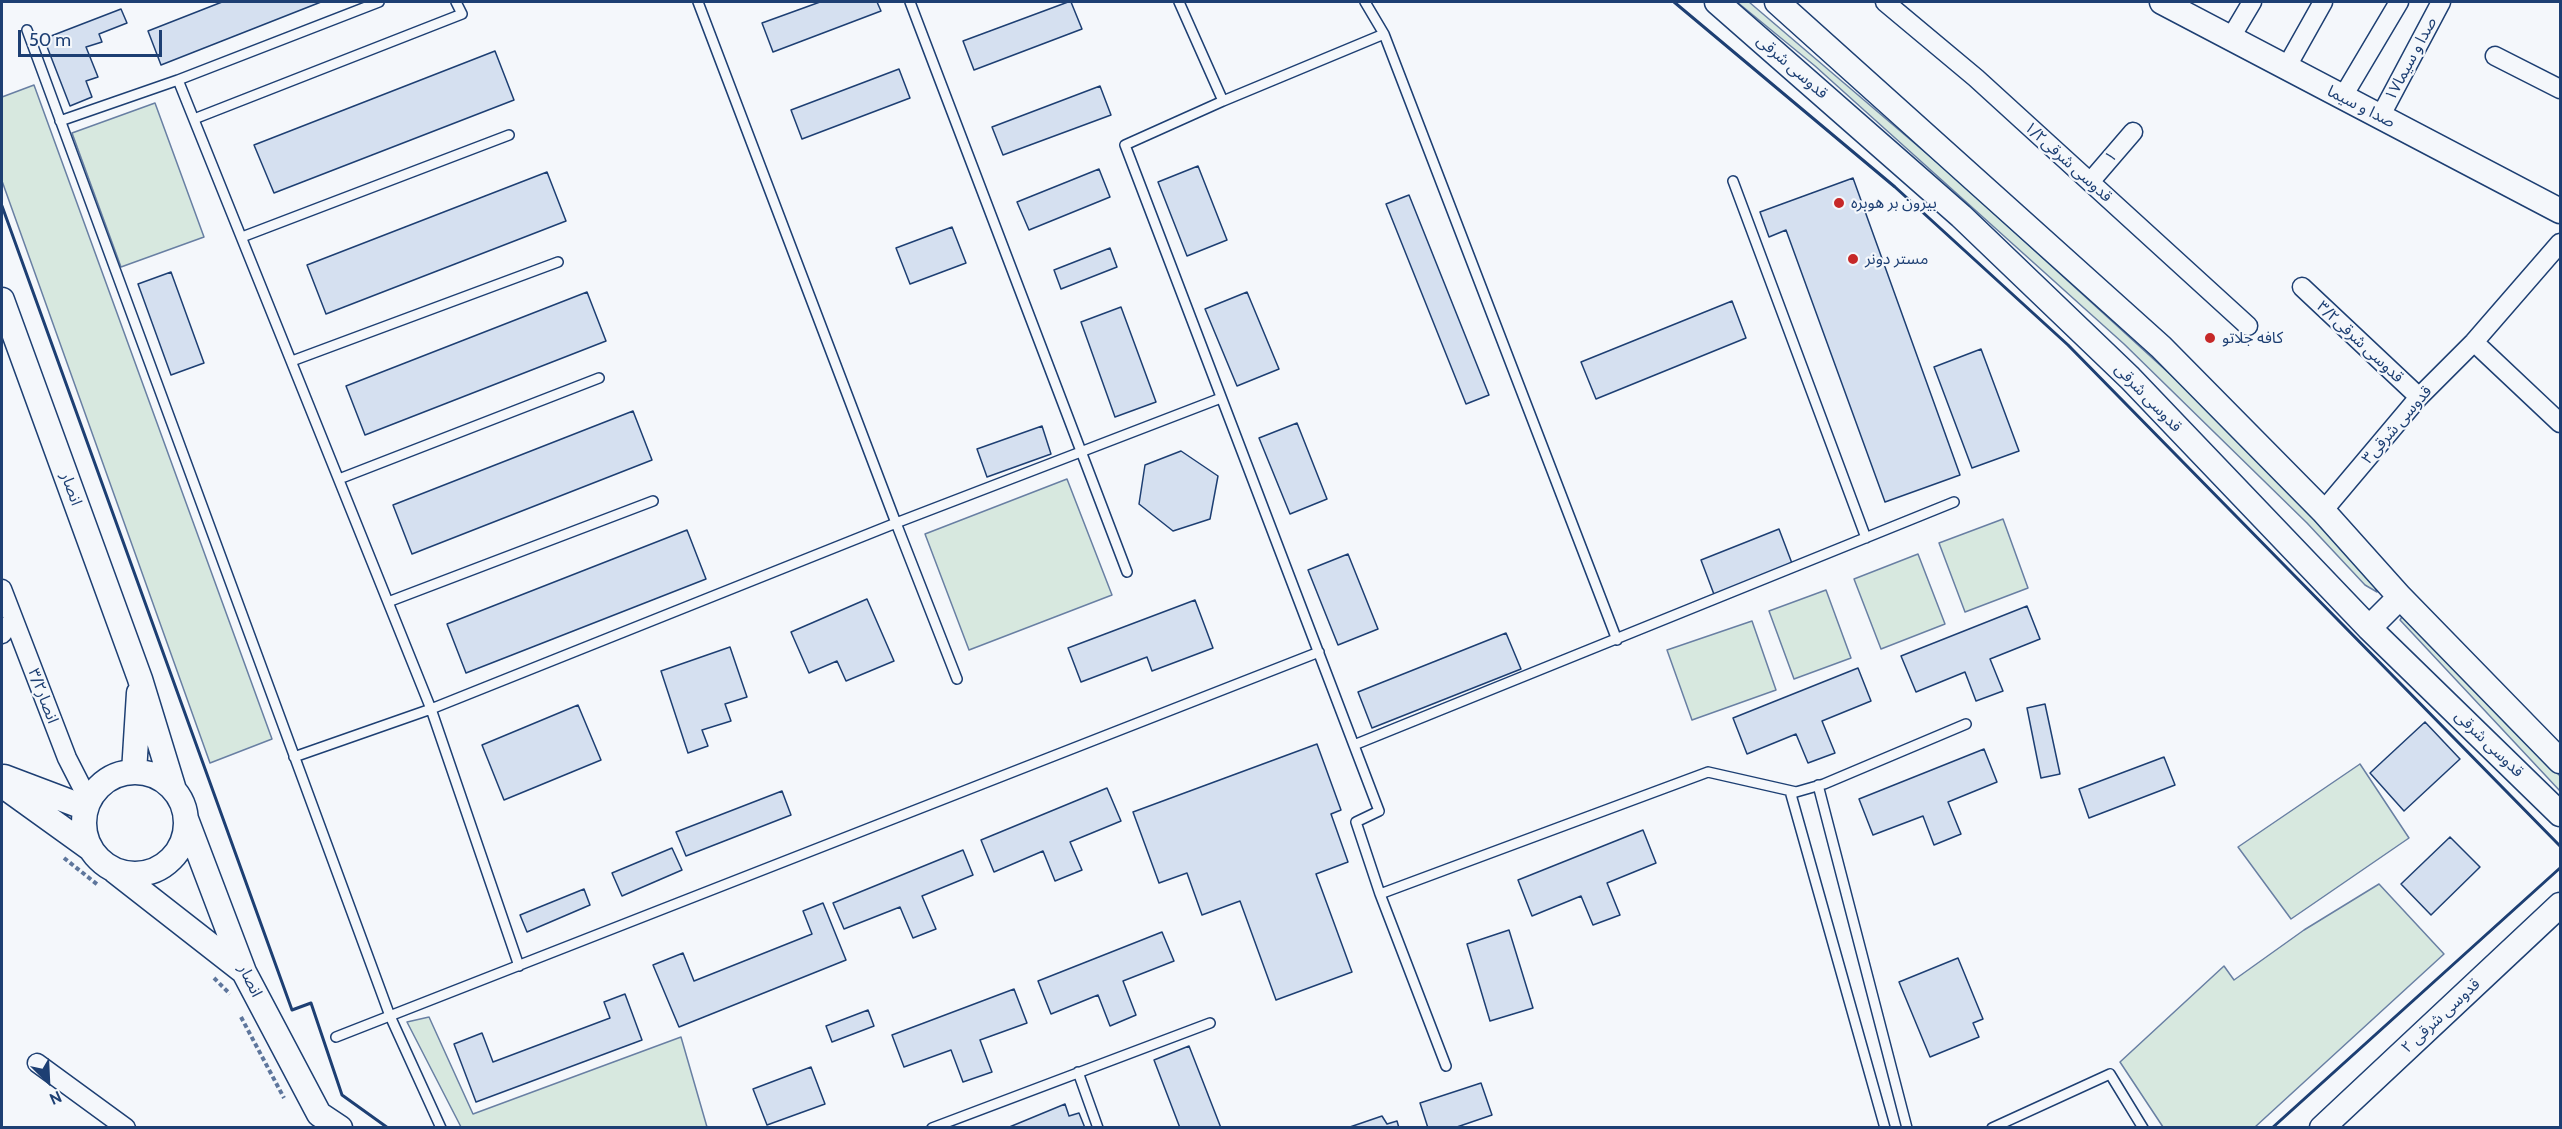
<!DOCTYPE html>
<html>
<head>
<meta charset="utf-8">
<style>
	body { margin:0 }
	#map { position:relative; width:2562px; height:1129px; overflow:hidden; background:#f4f7fb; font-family:Cabin,sans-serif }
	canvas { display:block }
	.frame { position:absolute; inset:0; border:3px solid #1d3f73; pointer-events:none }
	.north { position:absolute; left:18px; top:1051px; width:60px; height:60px; -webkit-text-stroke:4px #f4f7fb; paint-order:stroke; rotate:156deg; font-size:16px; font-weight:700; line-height:24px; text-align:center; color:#1d3f73 }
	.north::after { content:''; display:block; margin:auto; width:21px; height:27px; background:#1d3f73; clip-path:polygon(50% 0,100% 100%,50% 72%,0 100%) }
	.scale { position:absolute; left:18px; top:30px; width:144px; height:27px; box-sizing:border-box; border:3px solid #1d3f73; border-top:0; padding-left:8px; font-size:18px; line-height:21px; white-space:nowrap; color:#1d3f73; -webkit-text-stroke:4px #f4f7fb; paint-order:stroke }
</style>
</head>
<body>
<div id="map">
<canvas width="2562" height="1129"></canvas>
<div class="frame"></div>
<div class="north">N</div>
<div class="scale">50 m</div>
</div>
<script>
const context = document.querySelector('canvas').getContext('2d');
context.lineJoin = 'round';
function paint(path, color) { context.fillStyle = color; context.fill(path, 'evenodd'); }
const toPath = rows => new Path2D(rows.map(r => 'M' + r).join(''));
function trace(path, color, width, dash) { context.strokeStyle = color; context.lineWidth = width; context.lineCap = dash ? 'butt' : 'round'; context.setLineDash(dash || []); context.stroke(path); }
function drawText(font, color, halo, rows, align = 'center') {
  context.font = font + ' Cabin,"Noto Sans Arabic",sans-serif'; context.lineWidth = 4.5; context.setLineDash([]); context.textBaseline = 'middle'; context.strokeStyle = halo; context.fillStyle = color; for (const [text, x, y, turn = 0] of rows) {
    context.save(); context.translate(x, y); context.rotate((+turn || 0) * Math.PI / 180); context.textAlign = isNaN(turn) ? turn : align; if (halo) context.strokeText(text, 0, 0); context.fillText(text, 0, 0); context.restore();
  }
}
const green = toPath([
	[1737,2,1749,2,1953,176,2183,386,2366,569,2377,592,2365,585,2307,523,2124,344,1815,66,1737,2],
	[34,85,272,739,210,763,2,181,2,97,34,85],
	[155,103,204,237,121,267,72,133,155,103],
	[1067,479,1112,595,969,650,925,534,1067,479],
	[2003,519,2028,588,1965,612,1939,543,2003,519],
	[1918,554,1945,624,1881,649,1854,579,1918,554],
	[1826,590,1851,658,1794,679,1769,611,1826,590],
	[2403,615,2465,675,2560,776,2560,791,2400,620,2403,615],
	[1752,621,1776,690,1692,720,1667,650,1752,621],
	[2360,764,2409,838,2291,919,2238,847,2360,764],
	[2379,884,2444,954,2255,1127,2163,1127,2120,1062,2224,966,2234,980,2304,930,2379,884],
	[429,1017,473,1114,681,1037,707,1127,461,1127,407,1022,429,1017]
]);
const building = toPath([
	[222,2,321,2,161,65,148,31,222,2],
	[820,2,877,2,881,11,773,52,762,23,820,2],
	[1068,2,1071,2,1082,29,974,70,963,41,1068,2],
	[121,9,127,23,99,34,102,42,86,47,98,77,86,81,92,97,70,106,46,44,51,36,121,9],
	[495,51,514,100,274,193,254,145,495,51],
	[899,69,910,98,802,139,791,110,899,69],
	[1100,86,1111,115,1003,155,992,127,1100,86],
	[1198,166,1227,240,1187,256,1158,182,1198,166],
	[1099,169,1110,197,1029,230,1017,202,1099,169],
	[547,172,566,221,326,314,307,265,547,172],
	[1853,178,1960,475,1885,502,1786,230,1769,237,1760,212,1853,178],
	[1409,195,1489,395,1466,404,1386,204,1409,195],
	[952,227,966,263,910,284,896,248,952,227],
	[1110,248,1117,267,1061,289,1054,270,1110,248],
	[171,272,204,363,171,375,138,284,171,272],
	[587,292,606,341,365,435,346,386,587,292],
	[1247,292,1279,369,1237,386,1205,309,1247,292],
	[1732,301,1746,338,1596,399,1581,362,1732,301],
	[1121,307,1156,402,1115,417,1081,322,1121,307],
	[1981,349,2019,451,1972,468,1934,367,1981,349],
	[633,411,652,460,412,554,393,505,633,411],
	[1297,423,1327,499,1290,514,1259,438,1297,423],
	[1042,426,1051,454,987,477,977,449,1042,426],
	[1181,451,1218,476,1210,519,1173,531,1139,504,1145,465,1181,451],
	[1779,529,1793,566,1715,597,1701,560,1779,529],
	[687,530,706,579,466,673,447,624,687,530],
	[1348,554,1378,629,1338,645,1308,570,1348,554],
	[867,599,894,661,846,681,837,661,809,673,791,632,867,599],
	[1195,600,1213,648,1152,671,1147,657,1081,682,1068,648,1195,600],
	[2027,606,2040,639,1990,659,2003,691,1976,701,1965,672,1916,692,1901,656,2027,606],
	[1506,633,1521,669,1372,728,1358,692,1506,633],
	[730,647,747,697,725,704,731,721,702,730,708,746,688,753,661,671,730,647],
	[1858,668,1871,701,1822,721,1835,753,1808,763,1796,734,1747,754,1733,718,1858,668],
	[2045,704,2060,774,2041,778,2027,708,2045,704],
	[578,705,601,760,504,800,482,745,578,705],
	[2425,722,2460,759,2404,811,2370,773,2425,722],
	[1317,744,1341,810,1331,814,1348,862,1316,874,1352,972,1276,1000,1240,901,1202,915,1187,873,1159,883,1133,812,1317,744],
	[1984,749,1997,782,1948,802,1961,834,1934,845,1923,816,1873,835,1859,799,1984,749],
	[2164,757,2175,785,2089,818,2079,789,2164,757],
	[1107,788,1121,821,1070,842,1082,870,1055,881,1043,851,994,872,981,840,1107,788],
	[782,791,791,815,686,856,676,832,782,791],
	[1643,830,1656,863,1607,883,1620,915,1593,925,1581,896,1532,916,1518,880,1643,830],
	[2450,837,2480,867,2431,915,2401,884,2450,837],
	[672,848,682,870,622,896,612,873,672,848],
	[963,850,973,875,922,896,936,929,913,938,900,907,844,929,833,903,963,850],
	[584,889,590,905,527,932,520,915,584,889],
	[823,903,846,960,679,1027,653,965,683,953,694,981,812,934,803,911,823,903],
	[1509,930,1533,1008,1490,1021,1467,944,1509,930],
	[1162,932,1174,961,1123,981,1136,1015,1110,1026,1098,995,1051,1014,1038,981,1162,932],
	[1958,958,1983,1019,1973,1023,1979,1037,1930,1057,1899,982,1958,958],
	[1014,989,1027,1023,980,1040,992,1072,963,1082,951,1050,904,1067,892,1035,1014,989],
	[625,994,642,1040,476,1102,454,1044,482,1033,493,1062,610,1018,604,1002,625,994],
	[868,1010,874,1026,832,1042,826,1026,868,1010],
	[1189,1046,1221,1128,1180,1128,1154,1060,1189,1046],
	[811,1067,825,1104,767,1125,753,1089,811,1067],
	[1481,1083,1492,1115,1454,1128,1428,1128,1420,1103,1481,1083],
	[1065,1104,1069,1116,1079,1113,1085,1128,1007,1128,1065,1104],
	[1382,1116,1387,1124,1397,1121,1399,1128,1347,1128,1382,1116]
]);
const path = toPath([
	[64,858,98,885],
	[214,978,230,994],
	[241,1017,284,1098]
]);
const lane = toPath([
	[910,2,1127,572],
	[1179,2,1223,101,1125,145,1379,811,1356,822,1380,894,1446,1066],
	[1365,2,1384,34],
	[27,30,390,1016,441,1128],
	[178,80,379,2],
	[1223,101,1384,34,1617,640],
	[194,119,462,14,456,2],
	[60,121,178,80,431,709,896,523,698,2],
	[1733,181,1866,538],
	[242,237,509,135],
	[292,361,558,262],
	[339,479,599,378],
	[388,602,653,501],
	[957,679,896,523,1221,398],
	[1354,745,1954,502],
	[294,757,431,709,519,966],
	[1818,785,1907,1128],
	[1790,791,1885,1128],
	[1380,894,1708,772,1796,792,1824,784,1966,724],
	[336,1037,1319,652],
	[1078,1072,1098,1128],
	[932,1128,1210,1023],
	[1992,1128,2110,1074,2143,1128]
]);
const street = toPath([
	[1885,2,1976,78,2248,326],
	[2230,39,2252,2],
	[2495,56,2560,89],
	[2286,68,2323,2],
	[2342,98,2399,2],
	[2380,117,2441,2],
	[2090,182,2133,132],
	[2302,287,2419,397],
	[2474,342,2560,423],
	[2323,511,2419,397,2474,342,2560,243],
	[2,589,67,758,89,801],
	[2,634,13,620],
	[37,1063,126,1128]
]);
const secondary = toPath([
	[1717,2,1961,216,2130,378,2369,628,2560,814],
	[1777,2,2161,347,2323,511,2400,597,2560,761],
	[2162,2,2560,211],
	[2,300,140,679,174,790],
	[2369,628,2400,597],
	[134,772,139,693],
	'84 823a51 51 0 1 1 102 0a51 51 0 1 1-102 0Z',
	[4,777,86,808],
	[2,785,91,849],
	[186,819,244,972,319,1114,340,1128],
	[115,871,243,971],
	[2322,1128,2560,905]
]);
const wall = toPath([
	[1674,2,1895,187,2068,345,2560,846],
	[2,206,292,1010,311,1003,342,1095,388,1128],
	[2272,1128,2560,868]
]);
const markers = [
	[1839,203,6,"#c62828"],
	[1853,259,6,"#c62828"],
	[2210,338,6,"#c62828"]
];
const streetNames = [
	["صدا و سیما۱۷",2411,59,-62],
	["قدوسی شرقی",1792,67,41],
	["صدا و سیما",2361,107,27],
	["۱",2111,157,-49],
	["قدوسی شرقی۱/۲",2068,162,42],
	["قدوسی شرقی۳/۲",2360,342,43],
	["قدوسی شرقی",2148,398,46],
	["قدوسی شرقی۳",2397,425,-49],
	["انصار",71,489,70],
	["انصار۳/۲",43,696,69],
	["قدوسی شرقی",2489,744,44],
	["انصار",250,981,64],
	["قدوسی شرقی ۲",2441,1016,-43]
];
const poiNames = [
	["بیرون بر هوبره",1851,203],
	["مستر دونر",1865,259],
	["کافه جلاتو",2222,338]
];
paint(green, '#d7e8df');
trace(green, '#687fa3', 1.5);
paint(building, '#d5e0f0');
trace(building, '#1d3f73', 1.5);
trace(lane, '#1d3f73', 12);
trace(street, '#1d3f73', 21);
trace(secondary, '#1d3f73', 27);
trace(path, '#5e769c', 4, [4.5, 3]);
trace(lane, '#f4f7fb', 9);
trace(street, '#f4f7fb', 18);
trace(secondary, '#f4f7fb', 24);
trace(wall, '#1d3f73', 3);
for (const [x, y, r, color] of markers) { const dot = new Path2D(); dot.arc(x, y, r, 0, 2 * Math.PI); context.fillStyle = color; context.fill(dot); trace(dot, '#f4f7fb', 2); }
drawText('16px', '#1d3f73', '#f4f7fb', streetNames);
drawText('16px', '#1d3f73', '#f4f7fb', poiNames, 'left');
</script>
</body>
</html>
